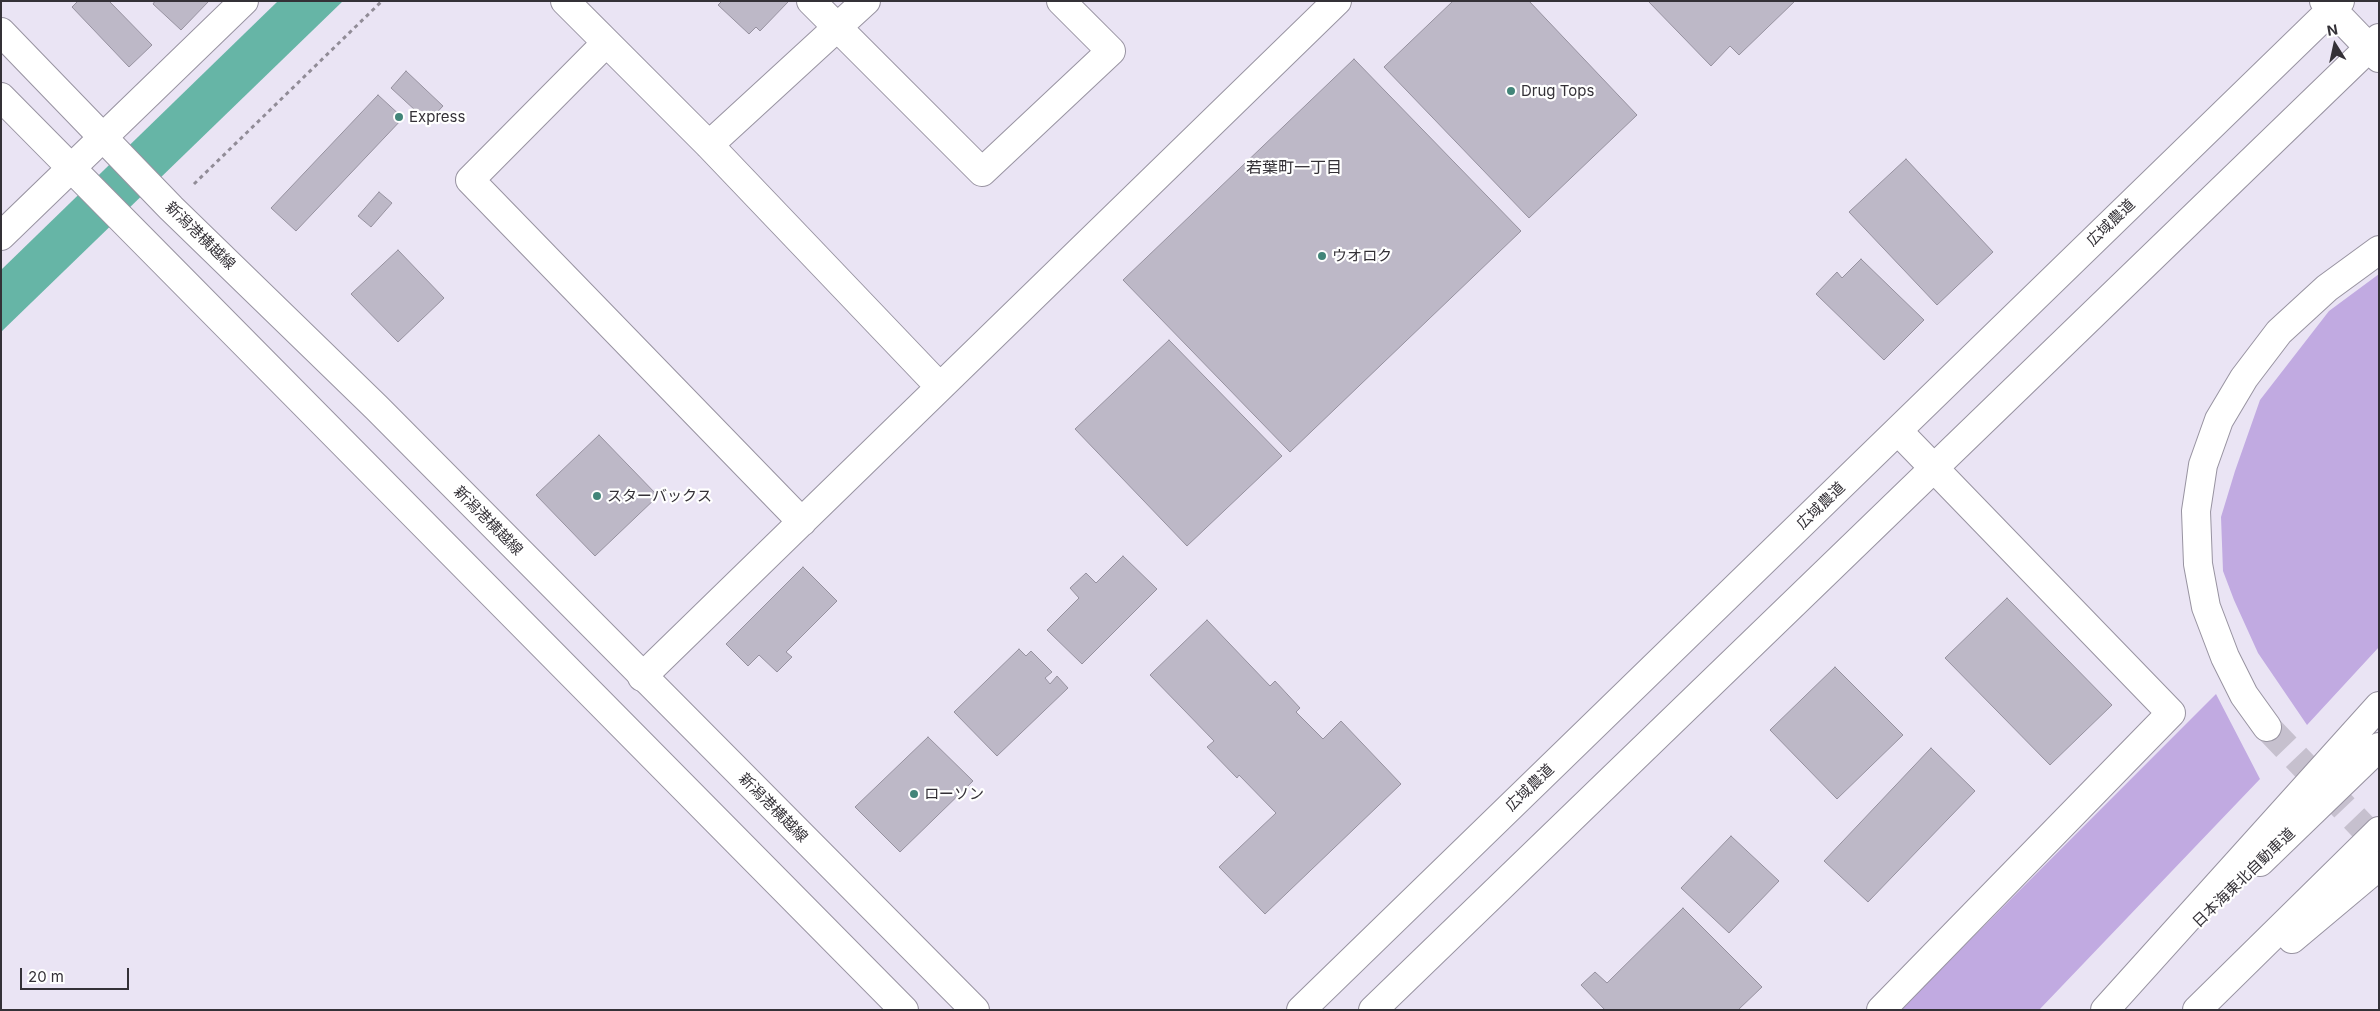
<!DOCTYPE html>
<html>
<head>
<meta charset="utf-8">
<style>
	body { margin:0 }
	#map { position:relative; width:2380px; height:1011px; overflow:hidden; background:#eae4f4; font-family:Inter,sans-serif }
	canvas { display:block }
	.frame { position:absolute; inset:0; border:2px solid #343137; pointer-events:none }
	.north { position:absolute; left:2310px; top:20px; width:50px; height:50px; -webkit-text-stroke:4px #fff; paint-order:stroke; rotate:350deg; font-size:14px; font-weight:700; line-height:20px; text-align:center; color:#343137 }
	.north::after { content:''; display:block; margin:auto; width:18px; height:22px; background:#343137; clip-path:polygon(50% 0,100% 100%,50% 72%,0 100%) }
	.scale { position:absolute; left:20px; top:968px; width:109px; height:22px; box-sizing:border-box; border:2px solid #343137; border-top:0; padding-left:6px; font-size:15px; line-height:18px; white-space:nowrap; color:#343137; -webkit-text-stroke:4px #fff; paint-order:stroke }
</style>
</head>
<body>
<div id="map">
<canvas width="2380" height="1011"></canvas>
<div class="frame"></div>
<div class="north">N</div>
<div class="scale">20 m</div>
</div>
<script>
const context = document.querySelector('canvas').getContext('2d');
context.lineJoin = 'round';
function paint(path, color) { context.fillStyle = color; context.fill(path, 'evenodd'); }
const toPath = rows => new Path2D(rows.map(r => 'M' + r).join(''));
function trace(path, color, width, dash) { context.strokeStyle = color; context.lineWidth = width; context.lineCap = dash ? 'butt' : 'round'; context.setLineDash(dash || []); context.stroke(path); }
function drawText(font, color, halo, rows, align = 'center') {
  context.font = font + ' Inter,"Noto Sans JP",sans-serif'; context.lineWidth = 4.5; context.setLineDash([]); context.textBaseline = 'middle'; context.strokeStyle = halo; context.fillStyle = color; for (const [text, x, y, turn = 0] of rows) {
    context.save(); context.translate(x, y); context.rotate((+turn || 0) * Math.PI / 180); context.textAlign = isNaN(turn) ? turn : align; if (halo) context.strokeText(text, 0, 0); context.fillText(text, 0, 0); context.restore();
  }
}
const green = toPath([
	[2379,274,2379,647,2307,725,2258,653,2234,600,2223,571,2221,517,2235,471,2260,400,2329,311],
	[2216,694,2260,779,2039,1010,1900,1010]
]);
const water = toPath([
	[278,1,343,1,1,332,1,270]
]);
const building = toPath([
	[78,1,109,1,152,45,129,67,72,7,78,1],
	[155,1,209,1,181,30,153,4,155,1],
	[722,1,787,1,788,2,760,31,756,27,749,34,718,5,722,1],
	[1453,1,1529,1,1637,115,1529,218,1384,67,1453,1],
	[1648,1,1795,1,1739,55,1730,46,1711,66,1648,1],
	[1354,59,1521,231,1290,452,1123,280,1354,59],
	[406,71,443,106,428,122,391,88,406,71],
	[378,95,403,118,296,231,271,208,378,95],
	[1906,159,1993,252,1937,305,1849,212,1906,159],
	[379,192,392,203,371,227,358,216,379,192],
	[398,250,444,298,398,342,351,294,398,250],
	[1861,259,1924,320,1884,360,1816,294,1837,272,1842,278,1861,259],
	[1169,340,1282,456,1187,546,1075,429,1169,340],
	[599,435,658,496,595,556,536,495,599,435],
	[1123,556,1157,589,1082,664,1047,630,1079,598,1070,588,1086,573,1096,583,1123,556],
	[803,567,837,601,786,652,792,657,777,672,759,655,748,666,726,644,803,567],
	[2007,598,2112,705,2050,765,1945,658,2007,598],
	[1207,620,1270,686,1275,681,1300,708,1296,712,1323,739,1341,721,1401,784,1265,914,1219,867,1276,813,1239,775,1237,778,1207,747,1214,741,1150,675,1207,620],
	[1019,649,1026,656,1031,651,1052,672,1045,678,1050,684,1057,676,1068,688,997,756,954,712,1019,649],
	[1835,667,1903,735,1837,799,1770,730,1835,667],
	[928,737,973,781,900,852,855,807,928,737],
	[1931,748,1975,791,1868,902,1824,861,1931,748],
	[1731,836,1779,881,1729,933,1681,888,1731,836],
	[1683,908,1762,987,1738,1010,1605,1010,1581,985,1595,972,1607,983,1683,908]
]);
const motorwayTunnel = toPath([
	[2267,727,2379,844]
]);
const path = toPath([
	[194,184,382,1]
]);
const minor = toPath([
	[565,1,709,145,940,387],
	[811,1,982,172,1111,51,1061,1],
	[606,43,470,180,802,522],
	[709,145,866,1],
	[1,236,244,1],
	[642,677,1337,1],
	[1881,1010,2171,713,1898,431]
]);
const tertiary = toPath([
	[2324,1,2379,58],
	[1301,1010,2340,1],
	[1373,1010,2379,38]
]);
const primary = toPath([
	[1,32,171,208,377,408,975,1010],
	[1,97,904,1010]
]);
const motorway = toPath([
	[2267,727,2244,695,2225,657,2206,607,2198,564,2196,511,2203,465,2219,420,2244,378,2279,332,2327,288,2379,250],
	[2260,862,2379,747],
	[2292,939,2379,866],
	[2105,1010,2379,706],
	[2197,1010,2379,831]
]);
const markers = [
	[1511,91,5,"#428579"],
	[399,117,5,"#428579"],
	[1322,256,5,"#428579"],
	[597,496,5,"#428579"],
	[914,794,5,"#428579"]
];
const poiNames = [
	["Drug Tops",1521,91],
	["Express",409,117],
	["ウオロク",1332,256],
	["スターバックス",607,496],
	["ローソン",924,794]
];
const streetNames = [
	["広域農道",2111,223,-44],
	["新潟港横越線",200,236,44],
	["広域農道",1821,506,-44],
	["新潟港横越線",488,521,45],
	["広域農道",1530,788,-44],
	["新潟港横越線",773,808,45],
	["日本海東北自動車道",2244,878,-44]
];
const neighbourhoodNames = [
	["若葉町一丁目",1294,168]
];
paint(green, '#c1aae1');
paint(water, '#66b5a6');
paint(building, '#bdb8c7');
trace(building, '#96919f', 1);
trace(motorwayTunnel, '#c6c0ce', 28, [28, 14]);
trace(minor, '#9893a1', 30);
trace(tertiary, '#9893a1', 30);
trace(primary, '#9893a1', 30);
trace(motorway, '#9893a1', 30);
trace(path, '#918c97', 3, [4, 4]);
trace(minor, '#fff', 28);
trace(tertiary, '#fff', 28);
trace(primary, '#fff', 28);
trace(motorway, '#fff', 28);
for (const [x, y, r, color] of markers) { const dot = new Path2D(); dot.arc(x, y, r, 0, 2 * Math.PI); context.fillStyle = color; context.fill(dot); trace(dot, '#fff', 2); }
drawText('15px', '#343137', '#fff', poiNames, 'left');
drawText('15px', '#343137', '#fff', streetNames);
drawText('16px', '#343137', '#fff', neighbourhoodNames);
</script>
</body>
</html>
